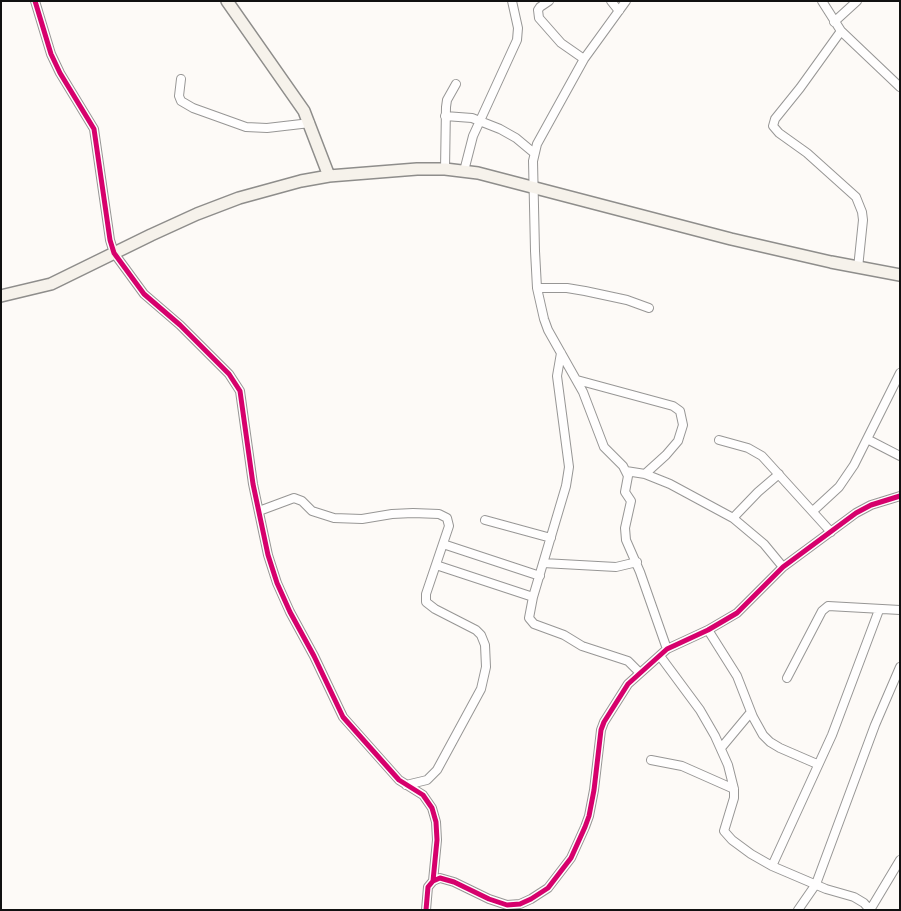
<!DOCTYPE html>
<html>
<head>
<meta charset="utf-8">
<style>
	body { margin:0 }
	#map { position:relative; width:901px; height:911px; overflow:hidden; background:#fdfaf7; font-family:"Noto Serif",serif }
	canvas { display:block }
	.frame { position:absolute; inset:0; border:2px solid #111; pointer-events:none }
</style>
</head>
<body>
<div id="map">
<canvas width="901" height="911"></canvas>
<div class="frame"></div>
</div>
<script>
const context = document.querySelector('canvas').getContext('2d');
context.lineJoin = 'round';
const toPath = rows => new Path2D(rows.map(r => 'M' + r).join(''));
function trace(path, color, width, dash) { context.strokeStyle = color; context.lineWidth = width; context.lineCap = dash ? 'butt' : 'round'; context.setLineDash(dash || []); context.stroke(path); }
const street = toPath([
	[35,1,51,54,60,73,94,129,110,240,114,253,144,294,180,325,229,374,240,391,253,484,268,555,277,583,290,612,314,656,343,717,399,780,423,795,432,808,436,822,437,840,433,881],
	[549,1,540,7,538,10,539,18,561,43,584,59],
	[611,1,619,11],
	[626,1,584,59,537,144,533,161,535,251,537,288,544,319,548,330,583,392,604,447,623,466,628,476,625,492,631,501,625,528,626,540,640,572,667,649],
	[822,1,841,31,900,87],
	[834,22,857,1],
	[841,31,800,88,775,119,773,126,779,133,807,153,856,197,862,212,863,220,858,268],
	[181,79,179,96,181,101,193,108,246,127,267,128,310,123],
	[445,116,472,118,500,129,516,138,534,153],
	[445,169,446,107,447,100,456,84],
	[464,171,473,136,517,40,518,28,512,1],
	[537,288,567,288,585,291,627,300,649,308],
	[561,353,557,376,569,467,566,486,533,597,529,618,534,624,564,635,582,646,628,661,640,673],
	[577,380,673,406,680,411,683,425,678,441,666,455,645,474],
	[867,439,900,456],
	[719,440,748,448,762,456,831,532],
	[626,471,645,474,670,484,733,518,764,544,783,567],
	[259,511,294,498,302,501,312,511,334,518,362,519,392,514,413,513,439,514,447,518,449,526,426,594,426,602,435,609,476,630,481,635,485,645,486,667,481,689,437,770,427,780,406,785],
	[813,511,839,487,854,465,900,373],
	[733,518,758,492,779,474],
	[485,520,551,538],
	[443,544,540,576],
	[543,563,616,567,637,562],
	[436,565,533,597],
	[708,630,737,676,753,717,763,735,770,742,780,748,817,764],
	[660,656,700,710,715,736,728,765,734,789,734,798,724,831,732,840,751,854,772,866,826,889,854,897,864,903,870,910,900,860],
	[787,678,822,611,828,606,900,610],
	[721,748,751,712],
	[651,760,682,766,734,789],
	[772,866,832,735,879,610],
	[426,910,428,887,433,881,440,878,454,882,489,899,507,905,520,904,531,899,548,888,571,858,585,827,589,816,594,790,601,730,604,722,628,684,667,649,708,630,737,613,783,567,856,513,871,505,900,496],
	[798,910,816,884,875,725,900,667]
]);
const secondary = toPath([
	[227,1,304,111,329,176],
	[1,296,51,284,151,235,197,214,239,198,301,181,329,176,417,169,445,169,478,173,731,239,831,262,900,275]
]);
const cycleway = toPath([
	[35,1,51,54,60,73,94,129,110,240,114,253,144,294,180,325,229,374,240,391,253,484,268,555,277,583,290,612,314,656,343,717,399,780,423,795,432,808,436,822,437,840,433,881],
	[426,910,428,887,433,881,440,878,454,882,489,899,507,905,520,904,531,899,548,888,571,858,585,827,589,816,594,790,601,730,604,722,628,684,667,649,708,630,737,613,783,567,856,513,871,505,900,496]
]);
trace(street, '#979695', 10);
trace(secondary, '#8e8d8b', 14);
trace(street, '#fffefe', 8);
trace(secondary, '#f6f2eb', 11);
trace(cycleway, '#d6006c', 5);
</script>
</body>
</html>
